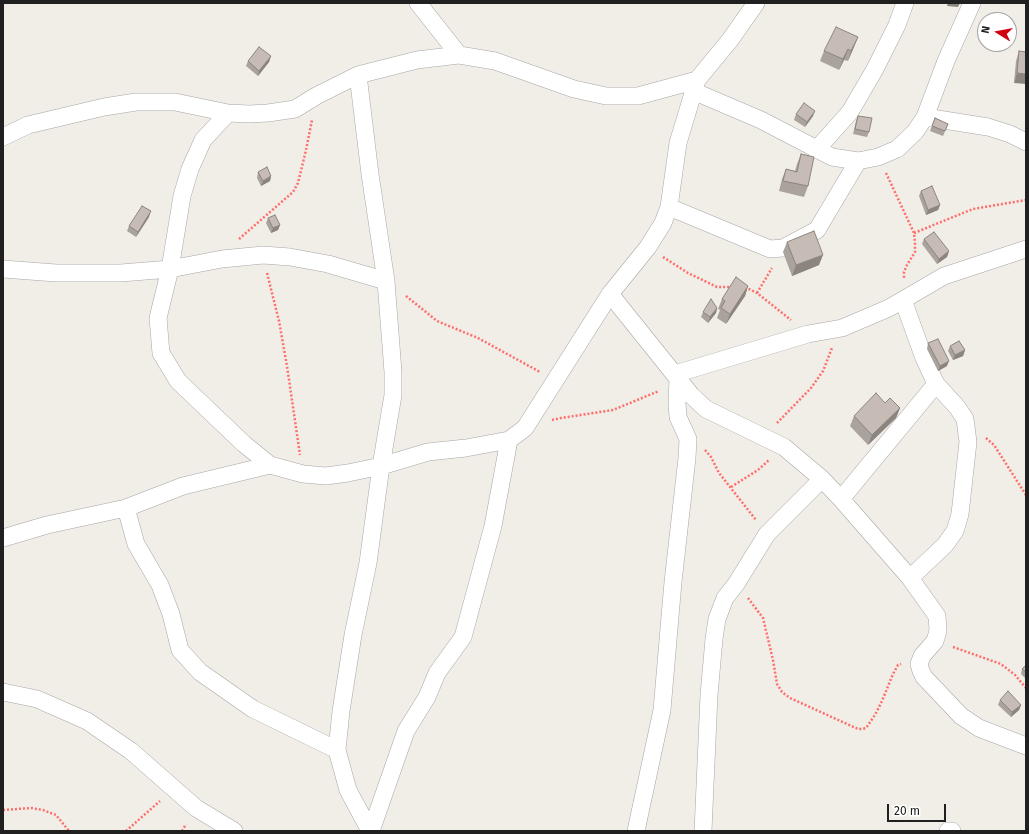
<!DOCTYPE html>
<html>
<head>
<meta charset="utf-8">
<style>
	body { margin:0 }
	#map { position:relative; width:1029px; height:834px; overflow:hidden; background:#f1ede7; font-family:"Fira Sans",sans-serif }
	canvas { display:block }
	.frame { position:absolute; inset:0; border:4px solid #202020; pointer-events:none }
	.north { position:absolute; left:977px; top:12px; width:40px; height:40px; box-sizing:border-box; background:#fff; border:1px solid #a6a6a6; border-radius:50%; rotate:281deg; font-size:11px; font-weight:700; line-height:16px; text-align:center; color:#202020 }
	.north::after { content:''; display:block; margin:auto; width:14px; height:18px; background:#d10010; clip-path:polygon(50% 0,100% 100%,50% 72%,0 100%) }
	.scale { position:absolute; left:887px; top:804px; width:59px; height:18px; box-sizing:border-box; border:2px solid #202020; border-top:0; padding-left:5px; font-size:12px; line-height:14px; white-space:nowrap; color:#202020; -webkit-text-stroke:3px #fff; paint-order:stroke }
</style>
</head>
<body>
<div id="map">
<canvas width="1029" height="834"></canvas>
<div class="frame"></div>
<div class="north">N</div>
<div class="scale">20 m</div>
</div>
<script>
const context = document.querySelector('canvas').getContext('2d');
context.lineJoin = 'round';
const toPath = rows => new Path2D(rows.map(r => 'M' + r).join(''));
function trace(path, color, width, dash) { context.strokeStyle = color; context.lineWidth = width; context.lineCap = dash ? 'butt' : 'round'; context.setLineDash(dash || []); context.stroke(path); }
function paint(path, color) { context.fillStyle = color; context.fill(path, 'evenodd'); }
const path = toPath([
	[886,173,914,233,915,242,915,252,907,265,904,272,904,279],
	[914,233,973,209,1026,200],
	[239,239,293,192,298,183,306,150,312,120],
	[663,257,688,273,717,287,732,287],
	[267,273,279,321,287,366,300,455],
	[745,287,757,293,791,320],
	[757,293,772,268],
	[406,296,437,321,478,338,540,372],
	[552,420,561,418,613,410,659,391],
	[777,423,811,388,823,371,832,348],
	[986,438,994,445,1026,495],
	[705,450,711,457,719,473,756,520],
	[731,487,758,470,769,460],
	[748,598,763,618,773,660,777,684,782,692,790,698,858,729,862,729,866,728,875,715,882,701,893,674,898,665,901,664],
	[953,647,1001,664,1015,675,1026,688],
	[3,810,31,808,43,810,56,815,69,831],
	[126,831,160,801],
	[182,831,186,824]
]);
const street = toPath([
	[418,3,459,55],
	[358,75,370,174,386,281,393,372,393,395,381,466,368,563,353,635,341,711,337,750,348,790,370,831],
	[693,91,761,120,832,157,858,161,878,157,897,149,915,132,925,117,946,61,972,3],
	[228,113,203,140,190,169,182,196,170,269,158,318,161,353,178,381,244,444,270,465,303,474,326,476,348,473,381,466,428,452,466,448,509,440,525,428,610,294,648,247,663,223,669,207,678,143,697,80,730,40,756,3],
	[925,117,988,127,1010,134,1026,142],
	[3,137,28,125,104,107,136,102,175,102,228,113,249,114,268,113,295,109,316,96,358,75,417,60,459,55,495,61,574,89,606,96,638,96,697,80],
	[816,150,850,112,875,69,897,25,905,3],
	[669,207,770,249,783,248,817,230,858,161],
	[3,269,56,273,121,273,170,269,222,259,263,255,290,257,328,264,386,281],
	[610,294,691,395,706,409,784,447,822,479,841,499,910,578,937,616,938,631,935,641,922,656,919,664,921,671,924,677,961,716,979,728,1026,746],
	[903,300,924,358,936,384,957,407,965,419,968,442,960,514,955,531,945,545,910,578],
	[675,374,808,334,842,328,889,308,944,276,1026,249],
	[841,499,936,384],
	[126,508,136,544,160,585,171,614,180,650,200,672,253,709,337,750],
	[3,538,47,525,126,508,183,486,270,465],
	[3,692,37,699,87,721,131,751,196,808,234,831],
	[371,831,406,731,427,697,437,673,463,637,493,526,509,440],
	[636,831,662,710,673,582,687,458,688,439,678,417,677,403,678,378],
	[703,831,709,695,714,639,717,619,725,598,736,584,767,534,822,479],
	[948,831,952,831]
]);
const wall = toPath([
	[858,37,848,61,844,60,839,70,820,61,824,51],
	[1019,51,1026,52,1014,83,1016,61],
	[271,56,269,62,258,76,246,66,248,61],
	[796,114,813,116,805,127,794,120],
	[858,116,869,132,867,137,853,134,856,121],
	[935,118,948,124,943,136,930,131],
	[801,154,808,186,804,197,779,191,782,179,786,169,795,171,797,164],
	[258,172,271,176,270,181,261,186,257,178],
	[921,191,940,205,938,210,926,215,919,196],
	[149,217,136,237,127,231,129,226],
	[268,218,280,225,278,230,271,233,266,223],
	[924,239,949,251,947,257,937,264,922,244],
	[787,242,819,265,792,276,783,252],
	[748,286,745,296,726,324,717,318,720,310,718,309,722,299],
	[717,308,716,313,708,323,701,317,703,312],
	[928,343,947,366,938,371,927,349],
	[950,346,965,350,963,356,953,360,948,351],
	[885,403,900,408,896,418,868,445,850,426,854,416],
	[1026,665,1026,679,1021,674,1022,669],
	[1000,700,1021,705,1019,710,1011,717,998,705]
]);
const shadedWall = toPath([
	[948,3,960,3,958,7,947,6],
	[858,37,854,47,848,61,851,51],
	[848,49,844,60,839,70,843,59],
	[271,56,269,62,258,76,259,71],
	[1017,73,1026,74,1026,84,1014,83],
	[815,111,813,116,805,127,807,122],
	[271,176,270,181,261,186,263,181],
	[940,205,938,210,926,215,928,210],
	[151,211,149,217,136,237,138,232],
	[280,225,278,230,271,233,273,228],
	[949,251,947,257,937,264,939,259],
	[823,255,819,265,792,276,796,265],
	[748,286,745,296,726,324,730,314],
	[717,308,716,313,708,323,710,317],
	[965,350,963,356,953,360,955,355],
	[949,361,947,366,938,371,940,366],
	[900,408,896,418,868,445,872,435],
	[1021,705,1019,710,1011,717,1012,712]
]);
const building = toPath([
	[836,27,858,37,851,51,848,49,843,59,824,51,836,27],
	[259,47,271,56,259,71,248,61,259,47],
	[1019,51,1026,52,1026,74,1017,73,1019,51],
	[804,103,815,111,807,122,796,114,804,103],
	[858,116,872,118,869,132,855,129,858,116],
	[935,118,948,124,945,131,932,126,935,118],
	[801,154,814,157,808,186,783,181,786,169,797,172,801,154],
	[267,167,271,176,263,181,258,172,267,167],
	[932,186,940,205,928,210,921,191,932,186],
	[142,206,151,211,138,232,129,226,142,206],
	[275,215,280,225,273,228,268,218,275,215],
	[814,231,823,255,796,265,787,242,814,231],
	[934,232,949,251,939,259,924,239,934,232],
	[736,277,748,286,730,314,721,308,725,301,722,299,736,277],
	[711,299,717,308,710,317,703,312,711,299],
	[938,339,949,361,940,366,928,343,938,339],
	[959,341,965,350,955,355,950,346,959,341],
	[876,393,885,403,890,398,900,408,872,435,854,416,876,393],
	[1026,665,1026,672,1022,669,1026,665],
	[1008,691,1021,705,1012,712,1000,700,1008,691]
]);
trace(street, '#a7a7a7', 18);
trace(path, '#ff6e6a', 2.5, [2, 2]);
trace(street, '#fff', 17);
paint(wall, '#aaa29c');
paint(shadedWall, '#8b847f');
paint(building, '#c6bcb5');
trace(building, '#8b847f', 1);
</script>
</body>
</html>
